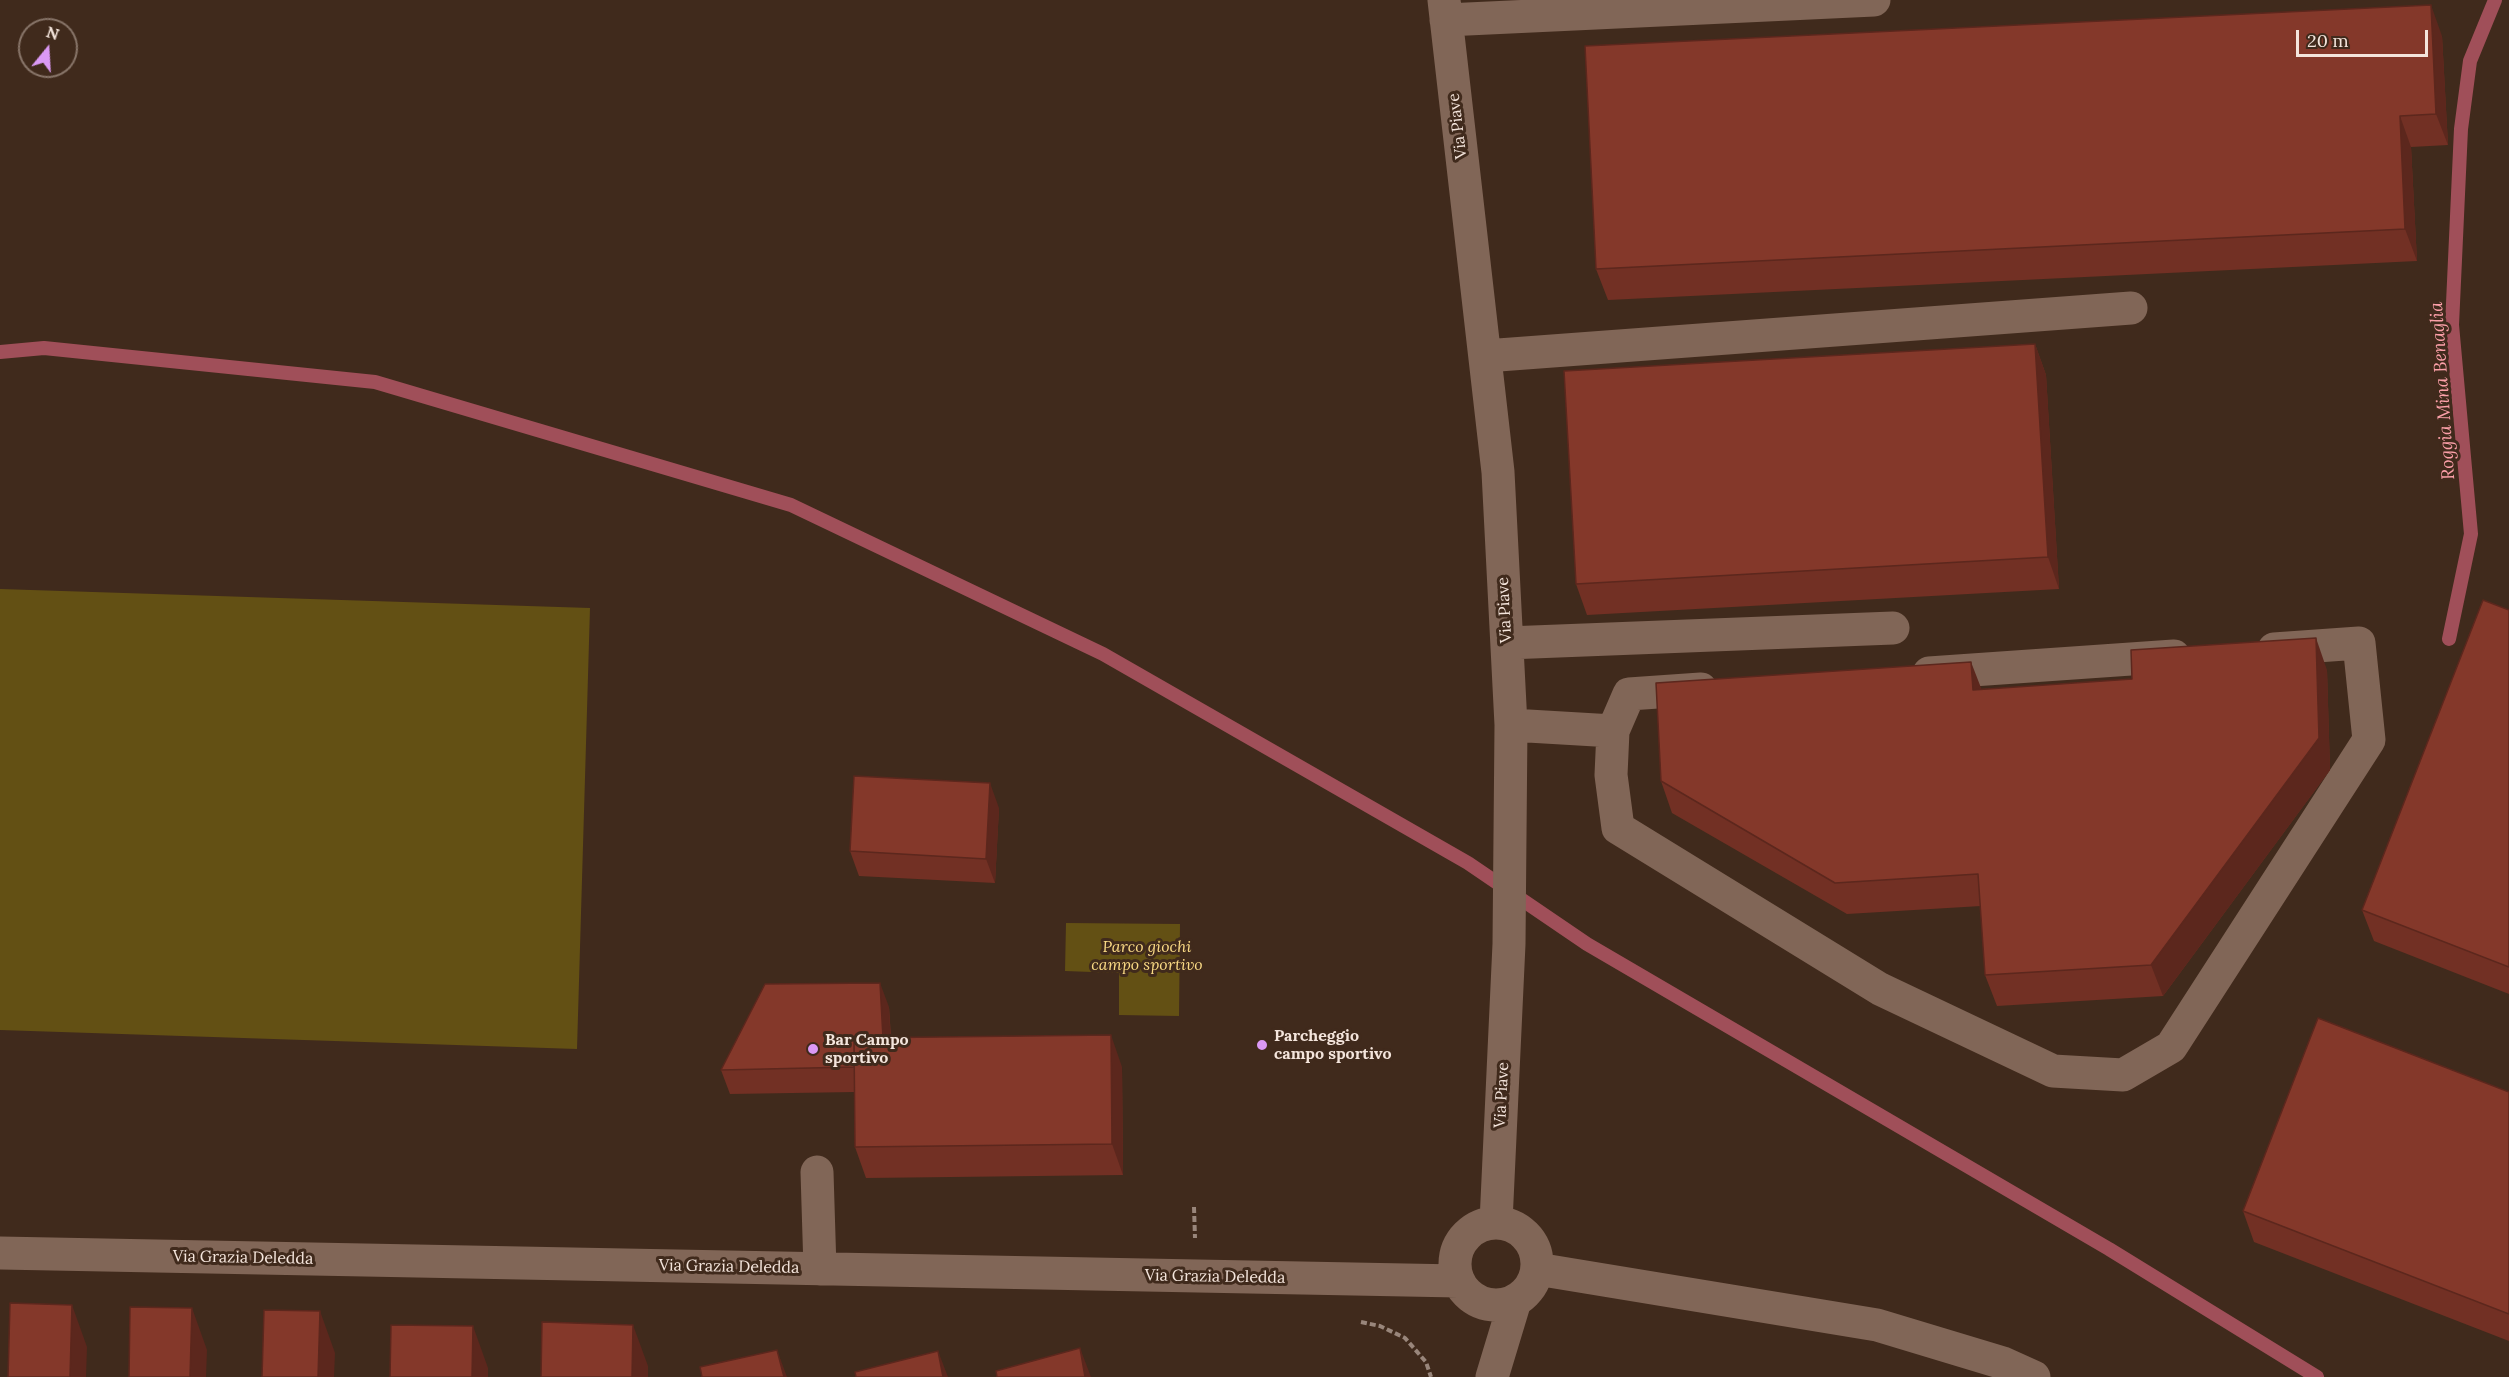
<!DOCTYPE html>
<html>
<head>
<meta charset="utf-8">
<style>
	body { margin:0 }
	#map { position:relative; width:2509px; height:1377px; overflow:hidden; background:#402a1c; font-family:Lora,serif }
	canvas { display:block }
	.north { position:absolute; left:18px; top:18px; width:60px; height:60px; box-sizing:border-box; background:#402a1c; border:2px solid #887569; border-radius:50%; rotate:18deg; font-size:16px; font-weight:700; line-height:24px; text-align:center; color:#f4e5dc }
	.north::after { content:''; display:block; margin:auto; width:21px; height:27px; background:#db99f5; clip-path:polygon(50% 0,100% 100%,50% 72%,0 100%) }
	.scale { position:absolute; left:2296px; top:30px; width:132px; height:27px; box-sizing:border-box; border:3px solid #f4e5dc; border-top:0; padding-left:8px; font-size:18px; line-height:21px; white-space:nowrap; color:#f4e5dc; -webkit-text-stroke:4px #402a1c; paint-order:stroke }
</style>
</head>
<body>
<div id="map">
<canvas width="2509" height="1377"></canvas>
<div class="north">N</div>
<div class="scale">20 m</div>
</div>
<script>
const context = document.querySelector('canvas').getContext('2d');
context.lineJoin = 'round';
function paint(path, color) { context.fillStyle = color; context.fill(path, 'evenodd'); }
const toPath = rows => new Path2D(rows.map(r => 'M' + r).join(''));
function trace(path, color, width, dash) { context.strokeStyle = color; context.lineWidth = width; context.lineCap = dash ? 'butt' : 'round'; context.setLineDash(dash || []); context.stroke(path); }
function drawText(font, color, halo, rows, align = 'center') {
  context.font = font + ' Lora,serif'; context.lineWidth = 6; context.setLineDash([]); context.textBaseline = 'middle'; context.strokeStyle = halo; context.fillStyle = color; for (const [text, x, y, turn = 0] of rows) {
    context.save(); context.translate(x, y); context.rotate((+turn || 0) * Math.PI / 180); context.textAlign = isNaN(turn) ? turn : align; if (halo) context.strokeText(text, 0, 0); context.fillText(text, 0, 0); context.restore();
  }
}
const green = toPath([
	[0,589,590,608,577,1049,0,1030],
	[1066,923,1180,924,1179,1016,1119,1015,1119,973,1065,971]
]);
const stream = toPath([
	[0,352,44,348,375,382,791,505,1103,654,1468,863,1587,944,2109,1249,2317,1377],
	[2449,639,2471,534,2452,325,2461,129,2470,61,2495,0]
]);
const path = toPath([
	[1194,1207,1195,1238],
	[1361,1322,1380,1326,1405,1338,1426,1362,1431,1377]
]);
const minor = toPath([
	[1444,0,1498,472,1511,725,1509,944,1496,1222],
	[1446,20,1874,0],
	[1485,356,2131,308],
	[1507,643,1893,628],
	[1929,673,2174,656],
	[1511,725,1613,731,1611,775,1618,828,1880,989,2053,1071,2123,1075,2171,1047,2369,740,2359,643,2274,649],
	[1613,731,1629,694,1701,689],
	[817,1172,820,1269],
	'1455 1264a41 41 0 1 1 82 0a41 41 0 1 1-82 0Z',
	[0,1253,1458,1281],
	[1537,1269,1877,1325,2003,1363,2034,1377],
	[1492,1377,1515,1301]
]);
const wall = toPath([
	[2442,36,2448,145,2411,147,2417,261,1608,300,1596,269],
	[2035,344,2046,375,2059,589,1587,615,1576,584],
	[2509,610,2509,994,2374,941,2362,910],
	[2327,670,2330,770,2163,996,1997,1006,1985,975,1981,906,1847,914,1672,813,1661,781,1981,689],
	[999,808,995,883,859,876,850,851],
	[889,1007,891,1037,1122,1067,1123,1175,866,1178,855,1147,854,1092,730,1094,721,1070],
	[2509,1092,2509,1341,2254,1242,2243,1211]
]);
const shadedWall = toPath([
	[2431,5,2442,36,2448,145,2436,114],
	[2400,116,2411,147,2417,261,2405,229],
	[2035,344,2046,375,2059,589,2048,557],
	[2316,638,2327,670,2330,770,2163,996,2151,965],
	[1971,662,1983,693,1973,690],
	[990,783,999,808,995,883,986,859],
	[880,983,889,1007,892,1069,884,1044],
	[1111,1035,1122,1067,1123,1175,1112,1144],
	[72,1305,87,1347,86,1377,70,1377],
	[192,1308,207,1350,206,1377,190,1377],
	[320,1311,335,1353,334,1377,318,1377],
	[633,1325,648,1366,648,1377,632,1377],
	[473,1326,488,1368,488,1377,472,1377],
	[1080,1348,1091,1377,1085,1377],
	[777,1350,787,1377,784,1377],
	[938,1351,948,1377,943,1377]
]);
const building = toPath([
	[2431,5,2436,114,2400,116,2405,229,1596,269,1585,46,2431,5],
	[2035,344,2048,557,1576,584,1564,371,2035,344],
	[2483,600,2509,610,2509,967,2362,910,2483,600],
	[2316,638,2319,738,2151,965,1985,975,1978,874,1835,883,1661,781,1656,683,1971,662,1973,690,2132,679,2131,650,2316,638],
	[854,776,990,783,986,859,850,851,854,776],
	[880,983,883,1038,854,1038,854,1067,721,1070,765,984,880,983],
	[2318,1018,2509,1092,2509,1314,2243,1211,2318,1018],
	[1111,1035,1112,1144,855,1147,854,1038,1111,1035],
	[10,1303,72,1305,70,1377,8,1377,10,1303],
	[130,1307,192,1308,190,1377,129,1377,130,1307],
	[264,1310,320,1311,318,1377,262,1377,264,1310],
	[542,1322,633,1325,632,1377,541,1377,542,1322],
	[391,1325,473,1326,472,1377,390,1377,391,1325],
	[1080,1348,1085,1377,997,1377,996,1371,1080,1348],
	[777,1350,784,1377,702,1377,700,1367,777,1350],
	[938,1351,943,1377,856,1377,855,1372,938,1351]
]);
const markers = [
	[1262,1045,6,"#db99f5"],
	[813,1049,6,"#db99f5"]
];
const streetNames = [
	["Via Piave",1458,126,-97],
	["Via Piave",1505,610,-93],
	["Via Piave",1502,1095,-87],
	["Via Grazia Deledda",243,1258,1],
	["Via Grazia Deledda",729,1267,1],
	["Via Grazia Deledda",1215,1277,1]
];
const parkNames = [
	["Parco giochi",1147,947],
	["campo sportivo",1147,965]
];
const poiNames = [
	["Parcheggio",1274,1036],
	["campo sportivo",1274,1054],
	["Bar Campo",825,1040],
	["sportivo",825,1058]
];
const waterNames = [
	["Roggia Mina Benaglia",2443,391,-94]
];
paint(green, '#635014');
trace(stream, '#a04f59', 14);
trace(path, '#99867b', 4, [6, 3]);
trace(minor, '#816657', 33);
paint(wall, '#723024');
paint(shadedWall, '#5c271d');
paint(building, '#84382a');
trace(building, '#5c271d', 1.5);
for (const [x, y, r, color] of markers) { const dot = new Path2D(); dot.arc(x, y, r, 0, 2 * Math.PI); context.fillStyle = color; context.fill(dot); trace(dot, '#402a1c', 2); }
drawText('16px', '#f4e5dc', '#402a1c', streetNames);
drawText('italic 16px', '#fada85', '#402a1c', parkNames);
drawText('bold 16px', '#f4e5dc', '#402a1c', poiNames, 'left');
drawText('italic 18px', '#fca0a9', '#402a1c', waterNames);
</script>
</body>
</html>
